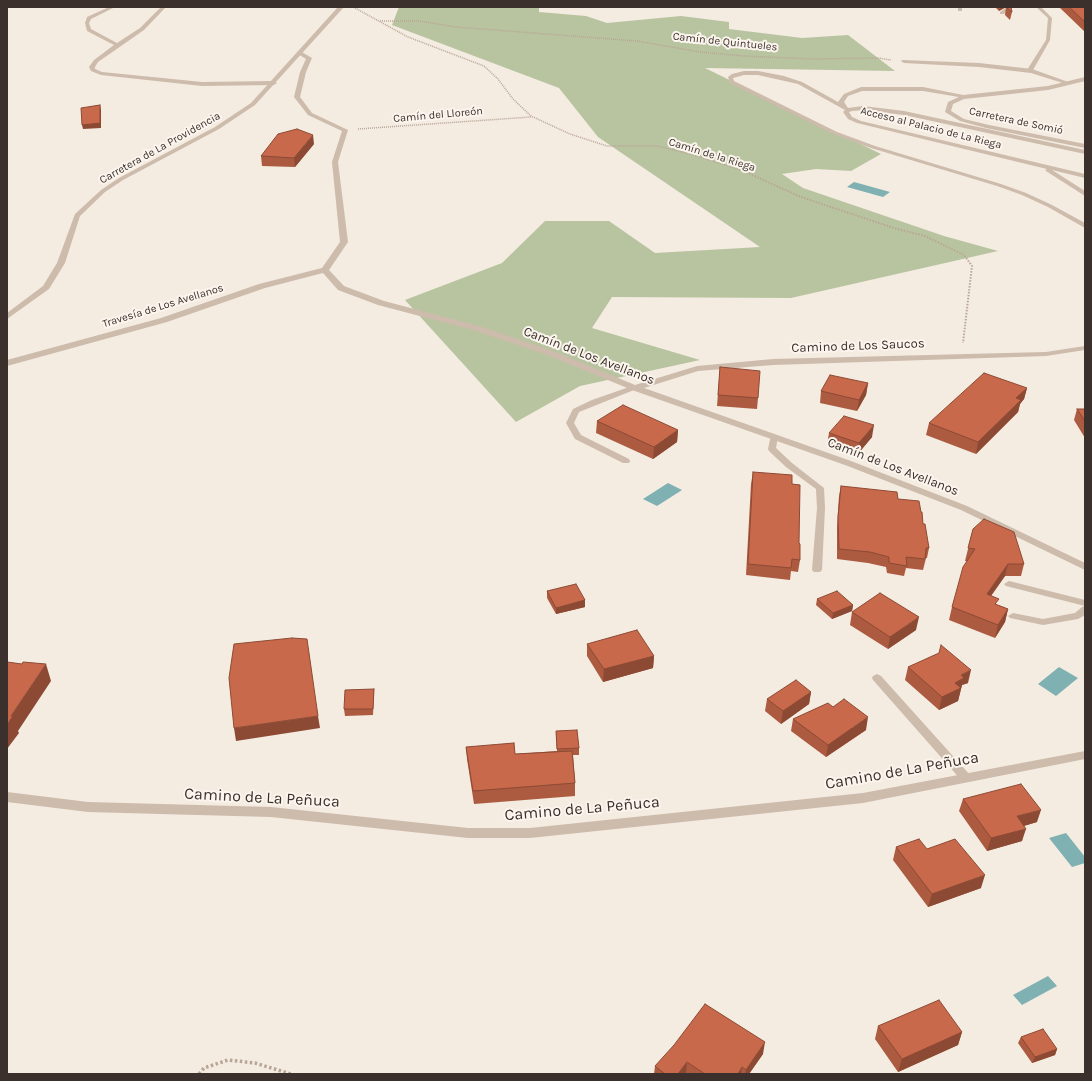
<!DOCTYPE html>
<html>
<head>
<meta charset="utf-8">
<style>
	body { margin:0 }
	#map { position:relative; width:1092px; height:1081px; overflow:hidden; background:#f4ebe1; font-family:Karla,sans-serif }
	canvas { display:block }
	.frame { position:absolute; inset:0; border:8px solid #3b302b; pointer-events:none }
</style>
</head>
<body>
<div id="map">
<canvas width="1092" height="1081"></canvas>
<div class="frame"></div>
</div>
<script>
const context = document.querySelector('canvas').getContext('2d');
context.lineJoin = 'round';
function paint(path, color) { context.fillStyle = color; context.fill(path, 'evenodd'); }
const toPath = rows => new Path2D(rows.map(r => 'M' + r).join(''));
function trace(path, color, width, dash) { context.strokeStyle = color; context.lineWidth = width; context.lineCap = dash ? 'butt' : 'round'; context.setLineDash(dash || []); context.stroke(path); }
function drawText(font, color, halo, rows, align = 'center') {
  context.font = font + ' Karla,sans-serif'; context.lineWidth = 4; context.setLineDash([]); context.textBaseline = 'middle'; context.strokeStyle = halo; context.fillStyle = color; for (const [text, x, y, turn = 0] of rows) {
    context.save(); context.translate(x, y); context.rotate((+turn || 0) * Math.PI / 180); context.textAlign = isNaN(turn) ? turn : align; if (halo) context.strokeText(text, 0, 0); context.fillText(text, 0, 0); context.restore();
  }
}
const green = toPath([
	[399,7,539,7,539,12,586,16,607,23,681,16,729,22,729,29,802,38,848,35,895,71,705,68,881,154,851,171,816,169,782,174,803,188,944,236,998,251,791,298,612,297,592,328,700,360,580,386,516,422,405,300,502,263,545,221,609,221,655,253,760,247,598,137,559,88,392,25]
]);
const water = toPath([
	[854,182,890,192,883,197,847,187],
	[668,483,682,490,657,506,643,499],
	[1059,667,1078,678,1056,696,1038,684],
	[1066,833,1085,857,1085,863,1072,867,1049,838],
	[1048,976,1057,986,1022,1005,1013,995]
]);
const pathFar2 = toPath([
	[355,8,408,37,484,66,498,79,513,99,531,116,570,134,607,146,657,146,694,155,744,171],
	[380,21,419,21,456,27,637,41,700,52,744,56,814,59,878,58,891,60],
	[358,129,531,117]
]);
const pathFar1 = toPath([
	[741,170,801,197,897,229,925,236,964,255,972,266,963,343]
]);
const path = toPath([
	[199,1074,204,1068,228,1060,255,1063,291,1074]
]);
const service = toPath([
	[109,7,115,7,91,19,89,23,91,29,117,43,140,28,161,7,166,7,144,30,98,62,95,67,95,69,102,72,202,82,274,81,277,83,274,85,202,86,101,75,91,71,89,67,94,60,114,45,87,31,85,23,87,17,109,7],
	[958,7,962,7,962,11,958,11,958,7],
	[1007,7,1012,7,1004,14,1000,14,1000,12,1007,7],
	[1036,7,1041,7,1052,18,1050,40,1033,70,1030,72,1027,70,1046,40,1048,18,1036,7],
	[744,71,758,71,784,76,802,82,838,102,844,94,861,87,923,87,963,95,966,97,965,98,923,91,862,91,848,96,844,102,848,108,863,106,904,111,1085,150,1085,154,904,115,863,110,852,111,849,112,852,117,861,121,1085,174,1085,178,1052,170,1085,191,1085,196,1046,171,1045,170,1047,169,857,123,848,119,843,112,845,110,798,84,758,75,744,75,733,78,734,81,837,132,875,146,1001,184,1026,193,1052,205,1085,223,1085,228,1048,207,1022,195,997,186,871,148,833,134,730,83,728,77,732,74,744,71],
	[632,386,638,386,639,388,579,412,574,423,581,435,629,459,630,461,629,463,623,463,575,439,566,423,573,409,592,400,632,386],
	[771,435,777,435,778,437,776,448,792,463,824,488,825,508,822,570,820,572,814,572,812,570,817,508,816,489,786,467,769,451,768,449,771,435],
	[1009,581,1085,600,1085,615,1078,619,1043,625,1010,618,1008,616,1013,613,1043,619,1075,613,1082,607,1085,606,1006,586,1004,584,1009,581],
	[877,674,881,676,970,775,971,778,970,781,966,782,962,781,873,680,872,678,873,676,877,674]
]);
const minor = toPath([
	[300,51,312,58,306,72,300,97,312,113,348,130,338,162,348,242,329,270,344,286,384,301,479,326,556,352,635,385,697,366,773,359,1046,352,1085,346,1085,350,1046,356,773,365,698,371,644,388,851,461,967,506,1085,563,1085,570,961,510,845,465,632,390,550,356,473,330,378,305,338,290,323,273,265,288,167,322,7,366,7,360,161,318,259,284,322,268,340,242,332,162,342,131,308,115,294,97,300,72,306,59,298,54,297,53,300,51],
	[902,60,979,63,1032,69,1071,83,1066,84,1031,73,979,67,904,63,901,61,902,60],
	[1085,751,1085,759,863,803,530,838,468,838,271,817,88,812,7,802,7,792,88,802,271,807,468,828,530,828,863,793,1085,751]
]);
const tertiary = toPath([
	[338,7,344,7,255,105,219,129,123,180,105,192,80,216,65,263,49,289,7,319,7,313,43,286,57,263,75,214,101,190,119,178,215,127,251,103,338,7],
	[1085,77,1085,81,1048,90,964,99,953,104,951,111,964,119,989,125,1085,144,1085,148,986,128,960,121,945,112,948,102,963,95,1048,86,1085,77]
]);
const wall = toPath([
	[995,7,1006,7,999,11],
	[1006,7,1012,12,1010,20,1005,15],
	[1059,7,1085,7,1085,32],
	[314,144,295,167,262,166,261,156],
	[1085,273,1085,288,1084,278],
	[720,367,758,398,757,409,717,406],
	[868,383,866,395,857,411,820,403,821,391],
	[1027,388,1024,399,1020,404,1018,412,976,454,926,435,929,423],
	[1077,409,1085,409,1085,438,1074,420],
	[597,421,678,430,677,442,653,459,596,433],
	[829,433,872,437,857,455,827,445],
	[753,472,792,484,799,543,800,560,798,572,791,571,790,580,746,575,751,484],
	[841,486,898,499,923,524,929,548,927,558,926,558,923,570,906,568,904,576,887,573,886,567,868,563,837,559,837,527,839,496],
	[973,529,1024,564,1021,576,1005,576,991,596,997,605,1008,609,1005,622,995,638,949,620,952,607,967,561,965,561],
	[547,591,585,600,585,607,556,614,547,598],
	[817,599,853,605,852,611,832,619,816,605],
	[852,612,916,630,888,649,850,625],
	[587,644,654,656,653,668,603,682,587,656],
	[908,667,968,683,962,685,958,701,939,710,905,680],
	[374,689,374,695,373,715,345,716,344,709],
	[811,692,809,704,781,724,765,711,767,699],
	[793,719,866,730,826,757,791,731],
	[556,731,579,748,579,755,573,755,575,783,575,796,474,804,467,759,466,747,515,754,557,751],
	[963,799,1037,822,1024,826,1022,841,987,851,959,811],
	[896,847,927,849,981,888,928,907,893,860],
	[878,1026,962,1032,958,1045,898,1072,875,1039],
	[1021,1037,1057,1049,1055,1055,1032,1063,1018,1043],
	[763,1054,749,1074,654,1074,655,1066]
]);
const shadedWall = toPath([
	[1000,7,1006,7,999,11],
	[100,105,101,110,101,128,83,129,82,125],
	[313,135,314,144,295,167,294,158],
	[868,383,866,395,857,411,859,400],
	[1027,388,1024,399,1020,404,1018,412,976,454,978,442,1016,398],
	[874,425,872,437,857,455,859,443],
	[678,430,677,442,653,459,654,447],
	[1008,564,1005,576,983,607,987,594],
	[585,600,585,607,556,614,556,608],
	[853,605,852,611,832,619,833,613],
	[1008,609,1005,622,995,638,998,625],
	[919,617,916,630,888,649,890,637],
	[654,656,653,668,603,682,604,669],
	[46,664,51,681,18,731,19,733,7,749,7,725,11,716],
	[971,670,968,683,962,685,958,701,939,710,942,697,955,683,961,675],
	[811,692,809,704,781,724,783,711],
	[318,716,320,728,236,741,234,728],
	[868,717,866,730,826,757,828,745],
	[1041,810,1037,822,1013,829,1017,816],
	[1026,829,1022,841,987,851,991,838],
	[985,875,981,888,928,907,932,894],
	[962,1032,958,1045,898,1072,902,1059],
	[765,1042,763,1054,749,1074,745,1074,746,1070],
	[1057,1049,1055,1055,1032,1063,1035,1057],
	[687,1062,686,1074,678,1074],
	[742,1067,741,1074,738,1074]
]);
const building = toPath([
	[1006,7,1011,7,1012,12,1006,7],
	[1069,7,1085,7,1085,22,1069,7],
	[100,105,100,123,82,125,81,108,100,105],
	[297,129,313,135,294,158,261,156,278,134,297,129],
	[720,367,760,371,758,398,718,395,720,367],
	[984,373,1027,388,1016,398,1021,400,978,442,929,423,984,373],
	[830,375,868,383,859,400,821,391,830,375],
	[623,405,678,430,654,447,597,421,623,405],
	[1077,409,1085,409,1085,421,1077,409],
	[844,416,874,425,859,443,829,433,844,416],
	[753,472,792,475,792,484,800,485,799,543,800,544,800,560,792,559,791,568,748,564,753,472],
	[841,486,897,492,898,499,919,501,921,512,922,512,923,524,925,524,929,548,926,548,925,559,906,557,907,566,889,563,889,557,870,552,839,549,838,517,841,486],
	[984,519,1014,532,1024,564,1008,564,987,594,999,599,995,604,1008,609,998,625,952,607,963,567,975,549,968,548,973,529,984,519],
	[576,584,585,600,556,608,547,591,576,584],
	[837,591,853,605,833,613,817,599,837,591],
	[880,593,919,617,890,637,852,612,880,593],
	[637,630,654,656,604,669,587,644,637,630],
	[292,638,307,639,318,716,234,728,229,678,234,644,292,638],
	[941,645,971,670,961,675,964,678,955,683,961,688,942,697,908,667,939,653,941,645],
	[7,662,22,664,23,662,46,664,11,716,13,716,7,725,7,662],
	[796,680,811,692,783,711,767,699,796,680],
	[374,689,373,709,344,709,345,690,374,689],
	[844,699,868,717,828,745,793,719,828,703,833,707,844,699],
	[577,730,579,748,557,749,556,731,577,730],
	[514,743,515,754,572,751,575,783,473,791,466,747,514,743],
	[1021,784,1041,810,1017,816,1026,829,991,838,963,799,1021,784],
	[919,839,927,849,955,839,985,875,932,894,896,847,919,839],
	[939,1000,962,1032,902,1059,878,1026,939,1000],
	[705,1004,765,1042,746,1070,742,1067,738,1074,705,1074,687,1062,678,1074,665,1074,655,1066,674,1045,705,1004],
	[1043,1029,1057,1049,1035,1057,1021,1037,1043,1029]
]);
const farStreetnames = [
	["Camín de Quintueles",725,42,6],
	["Camín del Lloreón",438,115,-5],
	["Carretera de Somió",1016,121,12],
	["Acceso al Palacio de La Riega",931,128,14],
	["Carretera de La Providencia",160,148,-29],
	["Camín de la Riega",712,155,17],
	["Travesía de Los Avellanos",163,306,-17]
];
const streetNames = [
	["Camino de Los Saucos",858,346,-2],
	["Camín de Los Avellanos",589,356,21],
	["Camín de Los Avellanos",893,467,21]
];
const nearStreetnames = [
	["Camino de La Peñuca",902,771,-10],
	["Camino de La Peñuca",262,798,3],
	["Camino de La Peñuca",582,809,-5]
];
paint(green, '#b8c4a0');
paint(water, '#7fb0b2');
trace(pathFar2, '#b9a596', 1.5, [1, 1]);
trace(pathFar1, '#b9a596', 2, [1.5, 1.5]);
trace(path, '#b9a596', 3.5, [2.5, 2.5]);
paint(service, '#cdbbac');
paint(minor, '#cdbbac');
paint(tertiary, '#cdbbac');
paint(wall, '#ac5a40');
paint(shadedWall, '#8c4a34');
paint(building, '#c8694b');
trace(building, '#8c4a34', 1);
drawText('11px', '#3b302b', '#fbf5ee', farStreetnames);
drawText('13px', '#3b302b', '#fbf5ee', streetNames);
drawText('16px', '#3b302b', '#fbf5ee', nearStreetnames);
</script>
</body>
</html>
